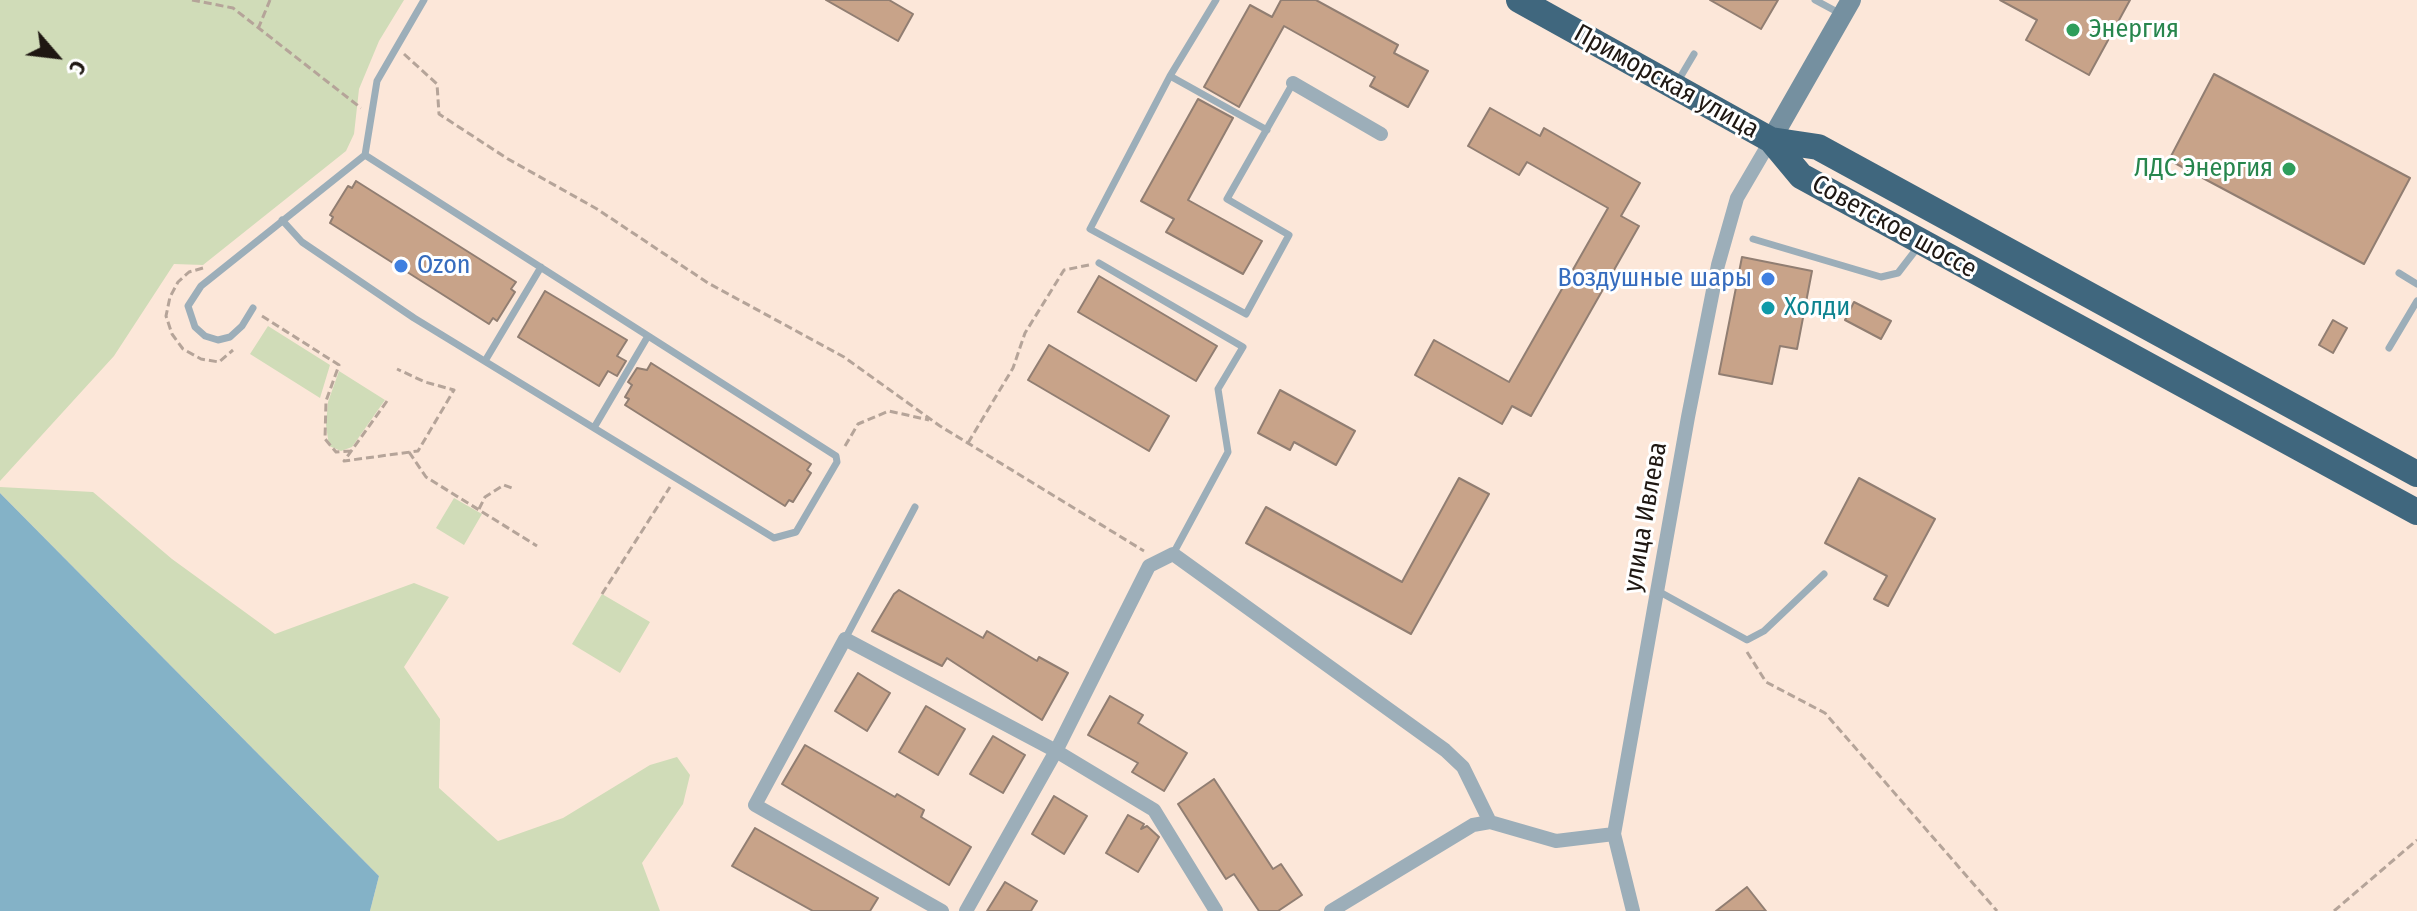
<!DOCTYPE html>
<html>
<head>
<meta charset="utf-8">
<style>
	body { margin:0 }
	#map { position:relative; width:2417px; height:911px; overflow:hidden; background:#fce7d9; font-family:"Fira Sans Condensed",sans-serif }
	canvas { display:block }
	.north { position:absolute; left:16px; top:16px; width:80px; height:80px; -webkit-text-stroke:6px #fff; paint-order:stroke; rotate:118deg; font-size:22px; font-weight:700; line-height:32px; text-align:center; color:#1e1712 }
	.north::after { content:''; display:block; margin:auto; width:28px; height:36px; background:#1e1712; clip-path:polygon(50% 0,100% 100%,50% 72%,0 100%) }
</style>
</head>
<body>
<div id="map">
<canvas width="2417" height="911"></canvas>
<div class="north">С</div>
</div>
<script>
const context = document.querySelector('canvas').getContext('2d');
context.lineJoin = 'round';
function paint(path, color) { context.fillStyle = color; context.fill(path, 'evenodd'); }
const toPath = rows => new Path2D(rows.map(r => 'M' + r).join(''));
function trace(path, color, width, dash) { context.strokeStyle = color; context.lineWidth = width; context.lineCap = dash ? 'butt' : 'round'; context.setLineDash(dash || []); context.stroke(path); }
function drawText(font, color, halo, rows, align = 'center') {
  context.font = font + ' "Fira Sans Condensed",sans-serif'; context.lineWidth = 6; context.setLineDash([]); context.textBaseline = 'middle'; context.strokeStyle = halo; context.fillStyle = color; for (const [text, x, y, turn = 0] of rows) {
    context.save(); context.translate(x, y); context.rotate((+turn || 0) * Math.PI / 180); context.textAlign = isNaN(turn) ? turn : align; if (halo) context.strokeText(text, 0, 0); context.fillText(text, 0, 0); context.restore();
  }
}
const green = toPath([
	[0,0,404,0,379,41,359,89,354,134,346,151,203,265,174,264,114,356,0,481],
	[268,326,330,365,320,398,250,354],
	[339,371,385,400,352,447,341,451,329,446,326,425,328,402],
	[0,487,93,492,172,559,275,634,414,583,449,597,404,667,440,719,439,788,498,841,563,818,650,765,677,757,690,775,683,804,642,863,660,911,370,911,379,876,0,493],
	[454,498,482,514,464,545,436,528],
	[602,594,650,622,620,673,572,644]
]);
const water = toPath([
	[0,493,379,876,370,911,0,911]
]);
const building = toPath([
	[826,0,889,0,913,14,898,41,826,0],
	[1281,0,1316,0,1398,45,1394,53,1428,71,1408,107,1370,86,1375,77,1284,26,1239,107,1204,87,1250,5,1272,17,1281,0],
	[1710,0,1778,0,1761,29,1710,0],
	[2000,0,2130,0,2089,75,2026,40,2037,20,2000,0],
	[2214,74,2410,178,2364,264,2169,160,2214,74],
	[1198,99,1233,118,1188,200,1262,241,1243,274,1166,232,1174,219,1141,201,1198,99],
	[1490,108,1540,136,1544,128,1640,183,1621,216,1639,226,1531,416,1512,406,1502,424,1415,375,1434,340,1509,382,1608,208,1527,162,1519,175,1468,146,1490,108],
	[356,181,516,282,511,289,515,292,497,321,493,318,489,324,330,223,333,217,330,215,348,186,352,188,356,181],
	[1742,257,1812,271,1797,349,1780,346,1772,384,1719,374,1742,257],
	[1099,276,1217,346,1196,381,1078,312,1099,276],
	[545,291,627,340,617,356,626,361,617,376,608,371,599,386,518,337,545,291],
	[1854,302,1891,321,1881,339,1845,320,1854,302],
	[2333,320,2347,328,2333,353,2319,345,2333,320],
	[1049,345,1169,416,1149,451,1028,380,1049,345],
	[651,363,811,464,807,470,811,473,793,502,789,500,785,506,625,405,629,399,625,397,632,385,628,382,637,368,647,370,651,363],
	[1280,390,1355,431,1336,465,1294,442,1290,450,1258,433,1280,390],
	[1459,478,1489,494,1411,634,1246,543,1266,507,1402,582,1459,478],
	[1859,478,1935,519,1888,606,1874,599,1887,576,1825,543,1859,478],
	[899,590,983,638,987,631,1037,661,1039,657,1068,673,1042,720,947,658,942,666,872,631,894,594,899,590],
	[858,673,890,693,867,731,835,711,858,673],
	[1110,696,1143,715,1138,723,1187,753,1164,791,1132,772,1138,763,1088,735,1110,696],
	[926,706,965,729,938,775,899,752,926,706],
	[993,736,1025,755,1003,793,970,774,993,736],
	[805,745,895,797,897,794,924,810,921,817,971,847,949,885,782,784,805,745],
	[1214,779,1273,869,1281,864,1302,895,1278,911,1259,911,1234,874,1226,879,1178,804,1214,779],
	[1054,796,1087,816,1064,854,1032,834,1054,796],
	[1128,815,1144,824,1141,829,1147,826,1159,837,1138,872,1106,853,1128,815],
	[755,828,878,898,870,911,813,911,732,866,755,828],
	[1005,882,1037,901,1031,911,987,911,1005,882],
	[1747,887,1766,911,1716,911,1747,887]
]);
const path = toPath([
	[192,0,233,8,361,108],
	[258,29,270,0],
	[404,54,437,84,439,114,508,159,597,209,708,283,844,357,940,426,1144,551],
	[203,268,189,272,178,282,170,297,166,316,172,334,183,349,201,359,219,362,233,350],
	[262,316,339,365,326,401,325,439,336,452,351,451],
	[387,401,344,461,418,451,454,390,425,382,397,369],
	[968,443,1013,368,1025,333,1064,270,1089,265],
	[845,446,858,424,889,411,929,420],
	[409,452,426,477,537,546],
	[479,509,485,497,504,485,512,488],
	[602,594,670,487],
	[1747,652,1766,682,1825,713,1997,911],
	[2334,911,2417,840]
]);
const lane = toPath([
	[1216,0,1170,76,1267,130],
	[1815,0,1841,14],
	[1170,76,1090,229,1246,314,1289,235,1227,199,1293,83],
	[1678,81,1694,54],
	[282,220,302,242,414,318,774,538,796,532,837,462,836,456,365,155],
	[1753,239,1881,277,1898,273,1918,247],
	[1099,263,1243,347,1218,389,1228,452,1173,554],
	[2399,273,2417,284],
	[253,308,242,326,230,337,218,340,205,336,195,327,188,306,201,286,365,155,377,81,424,0],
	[2389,348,2417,301],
	[485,361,541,267],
	[595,426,648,336],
	[1658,591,1747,640,1764,631,1824,574],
	[845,639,915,507]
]);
const street = toPath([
	[1293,83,1381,134],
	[942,911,755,805,845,639,1056,751,1154,810,1216,911],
	[966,911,1056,751,1149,566,1173,554,1445,750,1463,767,1490,822],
	[1331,911,1473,825,1490,822,1556,841,1614,834],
	[1633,911,1614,834,1688,417,1718,265,1737,198,1771,140]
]);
const secondary = toPath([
	[1771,140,1851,0]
]);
const highway = toPath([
	[1519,0,1771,140,1801,176,2417,512],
	[1771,140,1818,147,2417,474]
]);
const markers = [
	[2073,30,8,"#2e9e5b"],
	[2289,169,8,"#2e9e5b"],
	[401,266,8,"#3f7fe0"],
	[1768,279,8,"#3f7fe0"],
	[1768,308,8,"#0f9aa8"]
];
const leisureNames = [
	["Энергия",2089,30],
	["ЛДС Энергия",2273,169,"right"]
];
const streetNames = [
	["Приморская улица",1666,82,29],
	["Советское шоссе",1894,227,29],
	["улица Ивлева",1646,517,-80]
];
const shopNames = [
	["Ozon",417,266],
	["Воздушные шары",1752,279,"right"]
];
const cultureNames = [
	["Холди",1784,308]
];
paint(green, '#d0dcb8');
paint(water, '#84b2c7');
paint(building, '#c8a389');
trace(building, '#917e72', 2);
trace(path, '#b5a499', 3, [8, 4]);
trace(lane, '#9caeb9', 7);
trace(street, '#9caeb9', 14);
trace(secondary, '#7590a0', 20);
trace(highway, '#40677e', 26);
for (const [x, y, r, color] of markers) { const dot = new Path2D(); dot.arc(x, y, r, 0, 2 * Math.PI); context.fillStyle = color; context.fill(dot); trace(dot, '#fff', 3); }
drawText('26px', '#27864d', '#fff', leisureNames, 'left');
drawText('26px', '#1e1712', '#fff', streetNames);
drawText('26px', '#366cbe', '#fff', shopNames, 'left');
drawText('26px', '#0d838f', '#fff', cultureNames, 'left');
</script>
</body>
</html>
